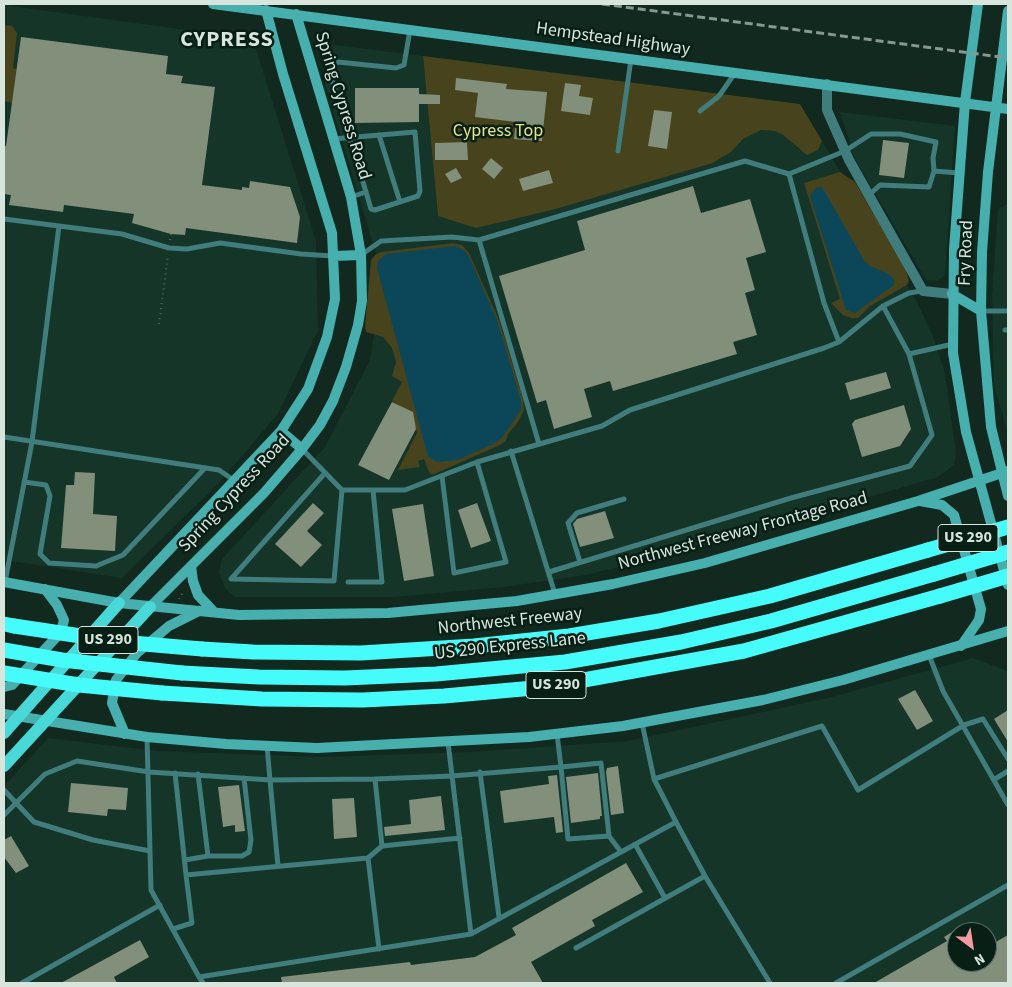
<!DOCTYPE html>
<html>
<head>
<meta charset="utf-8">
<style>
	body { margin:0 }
	#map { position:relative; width:1012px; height:987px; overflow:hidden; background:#11291f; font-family:"Source Sans 3",sans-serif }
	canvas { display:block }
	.frame { position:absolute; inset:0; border:5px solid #d7e5dd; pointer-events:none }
	.north { position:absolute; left:947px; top:922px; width:50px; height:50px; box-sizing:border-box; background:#081f16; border:1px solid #5b6e66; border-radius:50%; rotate:149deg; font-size:14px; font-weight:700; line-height:20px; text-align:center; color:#d7e5dd }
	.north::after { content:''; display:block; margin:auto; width:18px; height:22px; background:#f49aa3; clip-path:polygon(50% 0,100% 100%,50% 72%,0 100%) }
</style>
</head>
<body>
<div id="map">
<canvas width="1012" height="987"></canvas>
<div class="frame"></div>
<div class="north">N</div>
</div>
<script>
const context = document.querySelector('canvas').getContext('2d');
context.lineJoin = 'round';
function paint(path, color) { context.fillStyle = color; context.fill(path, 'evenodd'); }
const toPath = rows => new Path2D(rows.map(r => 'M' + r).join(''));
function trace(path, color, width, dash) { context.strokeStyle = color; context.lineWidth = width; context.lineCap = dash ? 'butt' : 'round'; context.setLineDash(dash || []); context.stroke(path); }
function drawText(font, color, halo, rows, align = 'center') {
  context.font = font + ' "Source Sans 3",sans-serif'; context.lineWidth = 5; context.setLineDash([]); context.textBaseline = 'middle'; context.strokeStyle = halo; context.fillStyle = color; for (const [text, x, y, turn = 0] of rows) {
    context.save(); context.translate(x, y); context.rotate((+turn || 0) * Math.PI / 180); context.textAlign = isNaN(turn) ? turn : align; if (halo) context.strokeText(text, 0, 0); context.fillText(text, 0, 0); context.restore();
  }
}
const built = toPath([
	[4,5,253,39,316,241,318,330,278,414,218,484,122,578,4,560],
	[329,44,423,56,438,216,713,163,731,152,743,139,761,130,775,131,783,135,800,150,818,150,822,141,917,302,933,336,945,373,956,453,954,465,938,477,688,550,586,575,504,587,395,597,234,597,225,588,219,572,222,559,325,447,370,360,375,328,378,261,324,80],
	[840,112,955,126,945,275,938,281,926,280,855,159],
	[1008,204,1008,434,994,385,992,295,998,209],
	[973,658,1008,671,1008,983,4,983,4,786,48,738,157,751,322,757,470,752,628,741,832,697],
	[957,932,987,932,987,962,957,962]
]);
const green = toPath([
	[4,25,12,26,17,33,13,68,17,69,12,103,4,101],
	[423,56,800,104,822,141,818,150,807,155,783,135,775,131,761,130,743,139,731,152,713,163,552,210,476,228,438,216],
	[840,172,855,182,905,267,909,281,907,285,870,306,858,318,851,318,843,315,831,303,840,299,804,183],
	[453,243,462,245,469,253,499,320,523,399,524,410,518,422,508,434,506,441,500,445,432,475,429,472,424,459,418,461,420,467,398,470,417,433,412,413,392,401,402,382,392,376,396,362,392,348,383,337,366,332,365,326,371,260,375,255,381,252]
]);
const water = toPath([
	[822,187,865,262,872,267,889,274,894,279,894,285,855,313,846,310,810,196,816,188],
	[455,246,464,250,469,257,497,320,521,401,521,410,501,439,491,445,457,460,438,462,428,457,377,268,378,261,386,254]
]);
const building = toPath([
	[21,37,168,56,166,74,183,76,181,83,215,87,202,185,242,190,242,187,249,188,250,181,290,187,300,217,297,243,186,228,185,235,171,234,132,223,134,214,64,205,63,212,9,205,11,195,4,194,4,146,6,146],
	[456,78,507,84,506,89,547,92,542,141,514,139,516,122,475,117,478,93,455,90],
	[565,83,581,85,579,96,593,98,590,115,561,111],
	[355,88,419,88,419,94,440,95,440,104,419,104,419,122,355,123],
	[654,110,672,112,667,149,648,146],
	[883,140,909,143,904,178,879,175],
	[467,142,468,160,435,160,435,143],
	[491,158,503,168,494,179,482,169],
	[456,168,462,178,451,183,445,174],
	[549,170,553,183,523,191,519,179],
	[693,186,701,213,750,199,766,252,746,258,755,290,745,293,757,335,733,342,737,354,613,391,610,381,584,389,592,417,554,429,546,400,537,403,499,276,585,250,577,221],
	[886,372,891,388,850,400,845,383],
	[392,402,413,412,416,429,389,480,358,465],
	[904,405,911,429,900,446,862,457,852,424,855,420],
	[75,472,95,473,93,514,117,516,115,551,61,548,66,485,74,485],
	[313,503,324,513,307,531,322,545,301,567,275,544],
	[477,503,491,541,471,548,458,510],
	[423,504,434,576,404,581,392,509],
	[605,511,614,538,580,547,573,524,577,519],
	[915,690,933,721,917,730,898,699],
	[1008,710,1008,742,994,719],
	[618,766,624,813,611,815,606,772,607,768],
	[598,773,602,816,600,816,600,819,571,823,566,777],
	[557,775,563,832,556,833,554,817,504,823,500,791,549,784,548,776],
	[71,783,128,788,126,810,108,809,107,816,68,812],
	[239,785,245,831,235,832,235,825,223,827,218,787],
	[441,796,445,830,385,836,384,827,411,824,409,800],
	[354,798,357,837,334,839,332,799],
	[11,836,29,866,16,873,4,857,4,840],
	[626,863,643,892,592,920,595,926,531,962,543,983,282,983,281,977,410,962,411,965,475,957,516,935,512,928],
	[957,929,957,962,987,962,987,947,1008,935,1008,983,874,983,947,941,944,937],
	[140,940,149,957,114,977,117,983,61,983]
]);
const path = toPath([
	[170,240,171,234],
	[159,324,168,255],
	[179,599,183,592]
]);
const lane = toPath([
	[700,111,719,96,735,73],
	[379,135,400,202],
	[333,139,415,132,420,191,418,196,375,210,371,209,366,192,351,197],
	[618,151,631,59],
	[366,192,332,80,334,65,338,62,396,68,404,65,410,30],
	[869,195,880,185,929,187,934,171],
	[4,219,122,234,169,248,187,249,220,243,301,254,333,256],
	[479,240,539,444],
	[361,255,381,241,452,237,479,240,745,161,789,174],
	[883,306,909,354],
	[981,311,1008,311],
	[1005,330,1008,330],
	[839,342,824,303,789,174,845,151,871,134,900,134,936,142,933,158,934,171,959,173],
	[4,437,219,470,235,481],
	[302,449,342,490,405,490,477,462,602,426,630,410,824,348,839,342,883,306,909,293,922,291],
	[511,451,555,594],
	[325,473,231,579,334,581,342,490],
	[442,476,454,573,506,562,477,462],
	[24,482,46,485,50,496,40,554,49,563,96,566,123,555,205,468],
	[580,562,568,523,577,513,624,499],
	[549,572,791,498,910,466,932,435,909,354,953,344],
	[5,582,32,442,59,226],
	[348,582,382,582,373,490],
	[929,655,943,691,1008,805],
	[642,723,654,779,822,726,858,790,964,725,983,719,1008,759],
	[147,737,151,890,199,977,471,934,676,822,654,779],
	[448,742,471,934],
	[267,746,270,780,375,779,452,776,561,767,557,734],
	[601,763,609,836,568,839,561,767,601,763],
	[480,772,499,917],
	[175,773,186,875,368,858],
	[198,774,208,856],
	[375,779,382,846],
	[995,779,1008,771],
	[4,790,34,822,93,840,150,851],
	[4,815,45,774,77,761,149,772,270,780,278,866],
	[609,836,621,852],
	[635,844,665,898],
	[185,860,208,856,242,856,249,852,251,840,244,778],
	[705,876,770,983],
	[173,929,192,923,186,875],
	[576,948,705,876,676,822],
	[379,949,368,858,382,846,460,838],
	[199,977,203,983],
	[22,983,160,905],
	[836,983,1008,885]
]);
const street = toPath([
	[827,84,827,110,849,160,923,291,952,294]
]);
const secondary = toPath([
	[213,4,1008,109],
	[978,4,965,102,954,249,953,353,966,432,1008,585],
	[1008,11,988,172,982,252,981,311,991,427,1008,496],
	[333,256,361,255],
	[952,294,981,311],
	[281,431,302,449],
	[920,501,942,505,954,515,981,609,979,620,961,646],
	[191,566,193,581,198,595,214,612],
	[4,582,119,603,239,615,388,613,517,601,613,584,705,563,918,501,1008,471],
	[119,603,281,431,308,389,327,337,335,299,332,233,283,74,266,10],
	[150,607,264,493,302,449,320,425,333,401,346,367,358,325,362,301,361,255,351,197,296,14],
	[4,687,12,685,61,632,64,620,57,605,45,589],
	[4,714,147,737,226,744,317,748,529,737,623,726,763,700,843,680,1008,631],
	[125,734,112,703,116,680,137,653,169,626,199,611]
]);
const primary = toPath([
	[4,733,119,603],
	[4,766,150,607]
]);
const highway = toPath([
	[4,624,14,626],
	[202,649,253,652,361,653,474,646,569,636,659,621,770,596,928,550],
	[182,673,259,677,345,678,436,674,565,662,681,642,771,621,934,574],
	[162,693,262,699,363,700,444,696,545,687,744,651,940,596]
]);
const rail = toPath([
	[602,4,1008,58]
]);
const highwayBridge = toPath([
	[928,550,1008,527],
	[934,574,1008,552],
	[940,596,1008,576],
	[14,626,121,642,202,649],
	[4,650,62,660,182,673],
	[4,673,79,685,162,693]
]);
const shields = [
	[968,538,60],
	[108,640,60],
	[556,685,60]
];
const shieldNames = [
	["US 290",968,538],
	["US 290",108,640],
	["US 290",556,685]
];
const streetNames = [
	["Hempstead Highway",613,40,8],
	["Spring Cypress Road",342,106,73],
	["Fry Road",967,253,-88],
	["Spring Cypress Road",235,494,-47],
	["Northwest Freeway Frontage Road",743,532,-15],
	["Northwest Freeway",510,622,-6],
	["US 290 Express Lane",510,647,-6]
];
const parkNames = [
	["Cypress Top",498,132]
];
const districtNames = [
	["CYPRESS",227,41]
];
paint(built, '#143528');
paint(green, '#47431d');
paint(water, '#0b4759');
paint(building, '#828f7a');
trace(path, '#53685f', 2, [1, 4]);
trace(lane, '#407d7c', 5);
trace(street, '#407d7c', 10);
trace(secondary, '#47b0af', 10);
trace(primary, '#48d8d7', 12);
trace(highway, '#46fcfb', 15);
trace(rail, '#86988f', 3, [8, 4]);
trace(highwayBridge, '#46fcfb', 15);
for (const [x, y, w] of shields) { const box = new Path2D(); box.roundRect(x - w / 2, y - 13.5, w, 27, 4); context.fillStyle = '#081f16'; context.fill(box); trace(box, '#d7e5dd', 1); }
drawText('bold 16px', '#d7e5dd', null, shieldNames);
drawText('18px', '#d7e5dd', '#081f16', streetNames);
drawText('18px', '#ebe38a', '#081f16', parkNames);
context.letterSpacing = '1px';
drawText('bold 22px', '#d7e5dd', '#081f16', districtNames);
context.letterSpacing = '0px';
</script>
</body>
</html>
